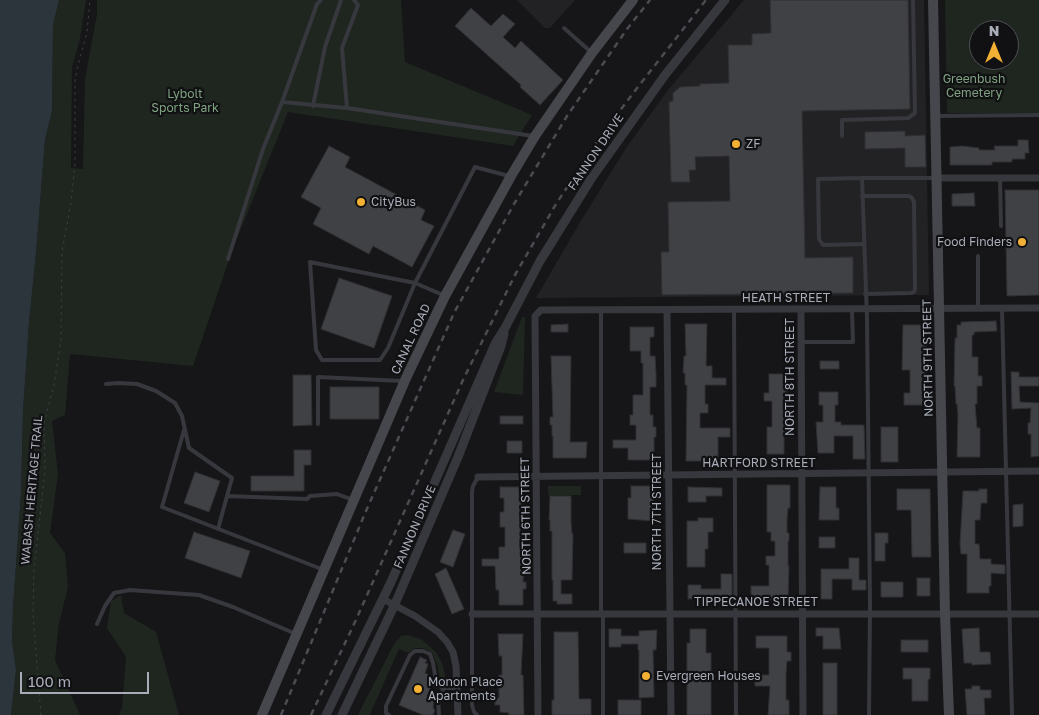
<!DOCTYPE html>
<html>
<head>
<meta charset="utf-8">
<style>
	body { margin:0 }
	#map { position:relative; width:1039px; height:715px; overflow:hidden; background:#161618; font-family:"Golos Text",sans-serif }
	canvas { display:block }
	.north { position:absolute; left:969px; top:20px; width:50px; height:50px; box-sizing:border-box; background:#111113; border:1px solid #4d4f55; border-radius:50%; rotate:0deg; font-size:14px; font-weight:700; line-height:20px; text-align:center; color:#a8adb8 }
	.north::after { content:''; display:block; margin:auto; width:18px; height:22px; background:#f2b134; clip-path:polygon(50% 0,100% 100%,50% 72%,0 100%) }
	.scale { position:absolute; left:20px; top:672px; width:129px; height:22px; box-sizing:border-box; border:2px solid #a8adb8; border-top:0; padding-left:6px; font-size:15px; line-height:18px; white-space:nowrap; color:#a8adb8; -webkit-text-stroke:4px #111113; paint-order:stroke }
</style>
</head>
<body>
<div id="map">
<canvas width="1039" height="715"></canvas>
<div class="north">N</div>
<div class="scale">100 m</div>
</div>
<script>
const context = document.querySelector('canvas').getContext('2d');
context.lineJoin = 'round';
function paint(path, color) { context.fillStyle = color; context.fill(path, 'evenodd'); }
const toPath = rows => new Path2D(rows.map(r => 'M' + r).join(''));
function trace(path, color, width, dash) { context.strokeStyle = color; context.lineWidth = width; context.lineCap = dash ? 'butt' : 'round'; context.setLineDash(dash || []); context.stroke(path); }
function drawText(font, color, halo, rows, align = 'center') {
  context.font = font + ' "Golos Text",sans-serif'; context.lineWidth = 4.5; context.setLineDash([]); context.textBaseline = 'middle'; context.strokeStyle = halo; context.fillStyle = color; for (const [text, x, y, turn = 0] of rows) {
    context.save(); context.translate(x, y); context.rotate((+turn || 0) * Math.PI / 180); context.textAlign = isNaN(turn) ? turn : align; if (halo) context.strokeText(text, 0, 0); context.fillText(text, 0, 0); context.restore();
  }
}
const built = toPath([
	[517,0,575,0,550,28,545,28],
	[744,0,924,0,929,295,536,298,582,219,626,148,668,90]
]);
const green = toPath([
	[59,0,86,0,80,39,72,67,71,168,83,169,85,79,97,14,97,0,401,0,405,62,532,115,513,146,288,112,232,251,193,366,70,354,65,415,52,421,58,474,50,533,65,553,68,587,59,623,55,660,80,715,11,715,16,670,12,642,13,608,21,493,23,411,29,323,36,253,45,140,52,111,53,25],
	[945,0,1039,0,1039,113,947,113],
	[979,30,1009,30,1009,60,979,60],
	[522,317,525,317,523,395,494,392],
	[548,486,581,486,581,495,548,495],
	[121,595,124,613,156,632,179,715,119,715,122,707,126,657,107,628,111,601],
	[407,635,421,639,436,652,442,663,445,675,445,678,440,680,437,664,433,654,428,650,422,648,415,648,408,653,399,649,370,714,371,715,358,715,394,644,401,636]
]);
const water = toPath([
	[0,0,59,0,53,25,52,111,45,140,36,253,29,323,23,411,21,493,13,608,12,641,16,670,11,715,0,715]
]);
const building = toPath([
	[770,0,908,0,910,109,802,111,805,258,853,257,853,293,662,295,661,252,669,252,668,202,730,201,729,156,695,157,696,170,689,170,690,182,671,182,669,102,673,101,673,93,680,87,700,86,700,84,729,83,728,45,752,45,752,34,771,33,770,0],
	[471,8,491,26,503,14,515,24,503,37,515,48,521,41,563,80,540,105,520,87,521,85,455,26,471,8],
	[905,131,905,136,925,135,926,167,905,167,905,148,865,149,865,132,905,131],
	[1018,140,1028,140,1029,153,1025,153,1025,159,1012,159,1012,162,992,162,992,165,950,165,950,147,962,146,979,148,979,150,995,150,994,146,1018,146,1018,140],
	[329,146,350,157,345,167,425,210,421,220,434,226,412,267,373,246,369,254,313,224,321,208,301,197,329,146],
	[1005,190,1039,190,1039,295,1007,296,1005,190],
	[974,193,975,206,952,206,952,194,974,193],
	[339,278,392,296,374,348,321,329,339,278],
	[996,321,997,331,974,332,974,335,972,335,972,357,978,357,978,376,982,376,982,386,977,386,977,404,975,404,977,428,980,428,980,457,957,457,958,415,957,404,956,404,955,386,954,386,955,338,957,338,957,325,961,325,961,322,996,321],
	[568,324,568,332,551,332,551,325,568,324],
	[685,324,707,324,706,366,712,366,712,378,726,378,726,385,705,385,705,404,708,404,708,413,700,413,700,428,730,428,730,437,718,437,718,461,686,461,687,385,685,385,685,373,683,373,684,356,686,356,685,324],
	[903,325,926,325,927,405,904,405,904,393,910,393,910,370,902,370,903,325],
	[630,327,654,327,654,337,650,337,650,356,655,356,656,373,656,387,650,387,650,415,653,415,653,427,656,427,656,437,654,437,654,460,628,460,628,448,613,448,613,440,636,440,636,425,630,425,630,415,633,415,633,395,643,395,643,363,641,363,641,351,630,351,630,327],
	[551,356,571,356,570,442,587,442,586,458,553,458,553,436,552,436,552,425,550,425,550,417,553,417,551,356],
	[820,361,839,361,839,369,820,369,820,361],
	[1011,372,1019,372,1019,377,1039,377,1039,386,1019,386,1020,402,1039,403,1039,456,1031,457,1031,434,1028,434,1028,423,1030,423,1031,408,1012,409,1011,372],
	[769,374,789,374,789,388,787,388,787,435,784,435,784,454,767,454,767,427,772,427,772,401,764,401,764,393,769,393,769,374],
	[293,375,311,375,312,425,293,426,293,375],
	[330,387,379,387,379,419,330,419,330,387],
	[819,392,838,392,838,405,835,405,835,422,841,422,841,425,864,425,865,459,853,459,853,436,834,436,834,453,818,453,816,422,823,422,823,405,819,405,819,392],
	[500,416,523,416,523,424,500,424,500,416],
	[881,427,898,427,898,462,881,462,881,427],
	[507,441,522,441,522,453,507,453,507,441],
	[294,450,311,450,311,465,304,465,304,491,251,491,251,476,294,476,294,450],
	[195,472,220,481,209,512,184,503,195,472],
	[767,485,790,485,790,508,788,508,787,519,787,533,789,533,789,541,788,541,788,566,789,566,788,600,751,600,751,586,769,586,769,565,766,565,766,556,775,556,775,541,771,541,771,532,767,532,767,485],
	[631,486,654,486,653,521,628,519,628,498,631,498,631,486],
	[500,487,522,487,521,509,520,509,520,547,521,547,521,558,524,558,523,582,526,582,526,589,523,589,523,605,499,605,499,590,496,590,495,566,482,566,482,559,499,559,499,547,505,547,505,527,500,527,500,512,504,512,504,498,500,498,500,487],
	[688,487,722,488,722,496,706,496,706,502,688,502,688,487],
	[820,487,836,487,836,508,839,508,839,520,819,520,820,487],
	[897,489,930,489,931,557,912,557,911,510,897,510,897,489],
	[979,489,987,489,987,503,981,503,980,520,975,520,975,544,979,544,980,559,991,559,991,564,1005,565,1005,574,991,573,991,586,989,586,989,593,967,593,967,554,961,554,960,544,963,491,979,491,979,489],
	[550,496,571,496,571,522,572,534,573,534,572,580,561,580,561,594,572,594,572,604,557,604,557,601,553,601,553,580,552,580,552,531,550,531,550,520,549,520,550,496],
	[1023,504,1023,526,1013,527,1013,505,1023,504],
	[698,518,713,518,713,532,708,532,708,549,705,549,705,567,687,567,687,521,698,521,698,518],
	[453,530,465,534,453,567,440,562,453,530],
	[194,532,250,551,241,578,185,558,194,532],
	[875,533,888,533,888,543,885,543,885,561,875,561,875,533],
	[819,537,835,537,835,548,819,548,819,537],
	[624,543,646,543,646,553,624,553,624,543],
	[849,558,859,558,859,580,866,580,866,590,852,590,852,579,832,579,832,599,821,599,821,569,849,569,849,558],
	[446,568,464,609,452,614,435,574,446,568],
	[721,574,732,574,732,601,721,601,721,598,688,599,688,585,701,585,701,589,721,589,721,574],
	[917,578,930,578,930,596,917,596,917,578],
	[881,582,903,582,903,597,881,597,881,582],
	[816,628,839,628,841,649,823,649,823,636,816,636,816,628],
	[979,628,980,652,990,652,991,664,972,665,972,663,964,663,962,629,979,628],
	[609,629,621,629,621,636,639,636,639,631,657,630,656,650,653,650,654,697,639,698,639,650,638,650,638,644,621,644,621,647,609,647,609,629],
	[690,629,706,629,706,653,711,653,711,715,687,715,687,643,690,643,690,629],
	[554,632,578,632,579,699,591,699,591,715,552,715,552,700,554,700,554,632],
	[498,634,523,634,521,675,523,675,524,715,509,715,509,713,500,712,500,705,495,705,495,698,499,698,499,675,502,675,502,656,499,656,498,634],
	[756,636,787,636,787,652,791,652,791,661,787,661,786,674,786,700,789,700,789,715,768,715,770,686,755,686,755,675,769,675,769,648,756,648,756,636],
	[901,640,928,640,928,652,901,652,901,640],
	[420,657,427,660,425,663,428,664,425,673,431,676,429,680,433,682,427,696,434,699,433,708,435,710,433,715,423,715,399,705,420,657],
	[823,663,837,663,837,715,823,715,823,663],
	[903,668,930,668,930,679,928,679,928,701,912,701,912,679,903,679,903,668],
	[972,686,980,686,980,690,991,690,991,698,984,698,985,715,967,715,965,689,972,689,972,686],
	[618,700,641,700,641,715,618,715,618,700]
]);
const path = toPath([
	[41,715,33,614,34,570,45,471,44,423,54,385,61,339,62,252,71,202,75,163,75,81,77,69,87,32,90,0]
]);
const service = toPath([
	[564,28,592,53],
	[282,102,347,108,533,136],
	[313,106,325,47,341,0],
	[347,108,342,48,358,5,354,0],
	[936,116,1039,115],
	[842,136,842,120,908,118,915,113,913,0],
	[862,178,818,179,819,239,823,245,863,244],
	[1000,178,1001,226],
	[862,196,909,196,912,198,914,202,915,289,914,292,910,293,865,294],
	[978,256,978,308],
	[228,259,263,149,282,102,317,4,321,0],
	[310,262,415,283,388,348,380,360,322,360,316,350,310,262],
	[443,295,415,283,475,167,509,176],
	[1002,308,1012,715],
	[601,309,601,614],
	[734,309,736,715],
	[801,342,853,342,852,310],
	[106,384,118,383,137,384,156,391,175,403,182,416,189,448,232,478,218,529],
	[318,424,318,377,402,381],
	[184,430,162,507,324,570],
	[227,496,307,499,310,496,337,494,353,500],
	[97,624,105,606,114,593,130,590,199,595,233,607,296,634],
	[389,715,386,713,386,706,410,655,415,651,423,651,430,654,433,663,436,681,441,687,444,688,457,688],
	[439,715,438,699,444,688],
	[477,715,474,712,472,705,472,492,473,486,478,477],
	[603,715,603,614],
	[869,715,870,606,867,318,862,178,935,178]
]);
const minor = toPath([
	[937,178,1039,178],
	[801,309,803,715],
	[667,310,671,715],
	[478,477,1039,471],
	[383,599,415,616,438,632,447,642,453,652,456,666,458,715],
	[472,614,1039,614],
	[538,715,535,316,541,310,1039,308]
]);
const tertiary = toPath([
	[326,715,391,582,495,344,505,328,540,261,591,179,665,75,725,0],
	[342,715,395,604,458,457,501,346,504,334]
]);
const secondary = toPath([
	[933,0,945,614,949,715],
	[262,715,406,378,445,296,511,176,535,136,592,53,633,0]
]);
const rail = toPath([
	[281,715,366,511,454,313,514,204,567,116,627,29,650,0],
	[311,715,355,622,463,380,515,275,556,204,603,133,634,92,706,0]
]);
const markers = [
	[736,144,5,"#f2b134"],
	[361,202,5,"#f2b134"],
	[1022,242,5,"#f2b134"],
	[646,676,5,"#f2b134"],
	[418,689,5,"#f2b134"]
];
const parkNames = [
	["Greenbush",974,79],
	["Cemetery",974,93],
	["Lybolt",185,94],
	["Sports Park",185,108]
];
const poiNames = [
	["ZF",746,144],
	["CityBus",371,202],
	["Food Finders",1012,242,"right"],
	["Evergreen Houses",656,676],
	["Monon Place",428,682],
	["Apartments",428,696]
];
const streetNames = [
	["FANNON DRIVE",596,152,-56],
	["HEATH STREET",786,298],
	["CANAL ROAD",411,339,-65],
	["NORTH 9TH STREET",928,358,-91],
	["NORTH 8TH STREET",790,377,-90],
	["HARTFORD STREET",759,463],
	["WABASH HERITAGE TRAIL",32,490,-85],
	["NORTH 7TH STREET",657,512,-90],
	["NORTH 6TH STREET",526,516,-91],
	["FANNON DRIVE",415,527,-67],
	["TIPPECANOE STREET",756,602]
];
paint(built, '#222225');
paint(green, '#1e261f');
paint(water, '#2c353c');
paint(building, '#404145');
trace(building, '#303034', 1);
trace(path, '#3d3f44', 1, [2.5, 4]);
trace(service, '#37383d', 4);
trace(minor, '#37383d', 7);
trace(tertiary, '#37383d', 9);
trace(secondary, '#45474d', 10);
trace(rail, '#4a4c52', 2.5, [6, 5]);
for (const [x, y, r, color] of markers) { const dot = new Path2D(); dot.arc(x, y, r, 0, 2 * Math.PI); context.fillStyle = color; context.fill(dot); trace(dot, '#111113', 2); }
drawText('12px', '#7fa381', '#111113', parkNames);
drawText('12px', '#a8adb8', '#111113', poiNames, 'left');
drawText('12px', '#a8adb8', '#111113', streetNames);
</script>
</body>
</html>
